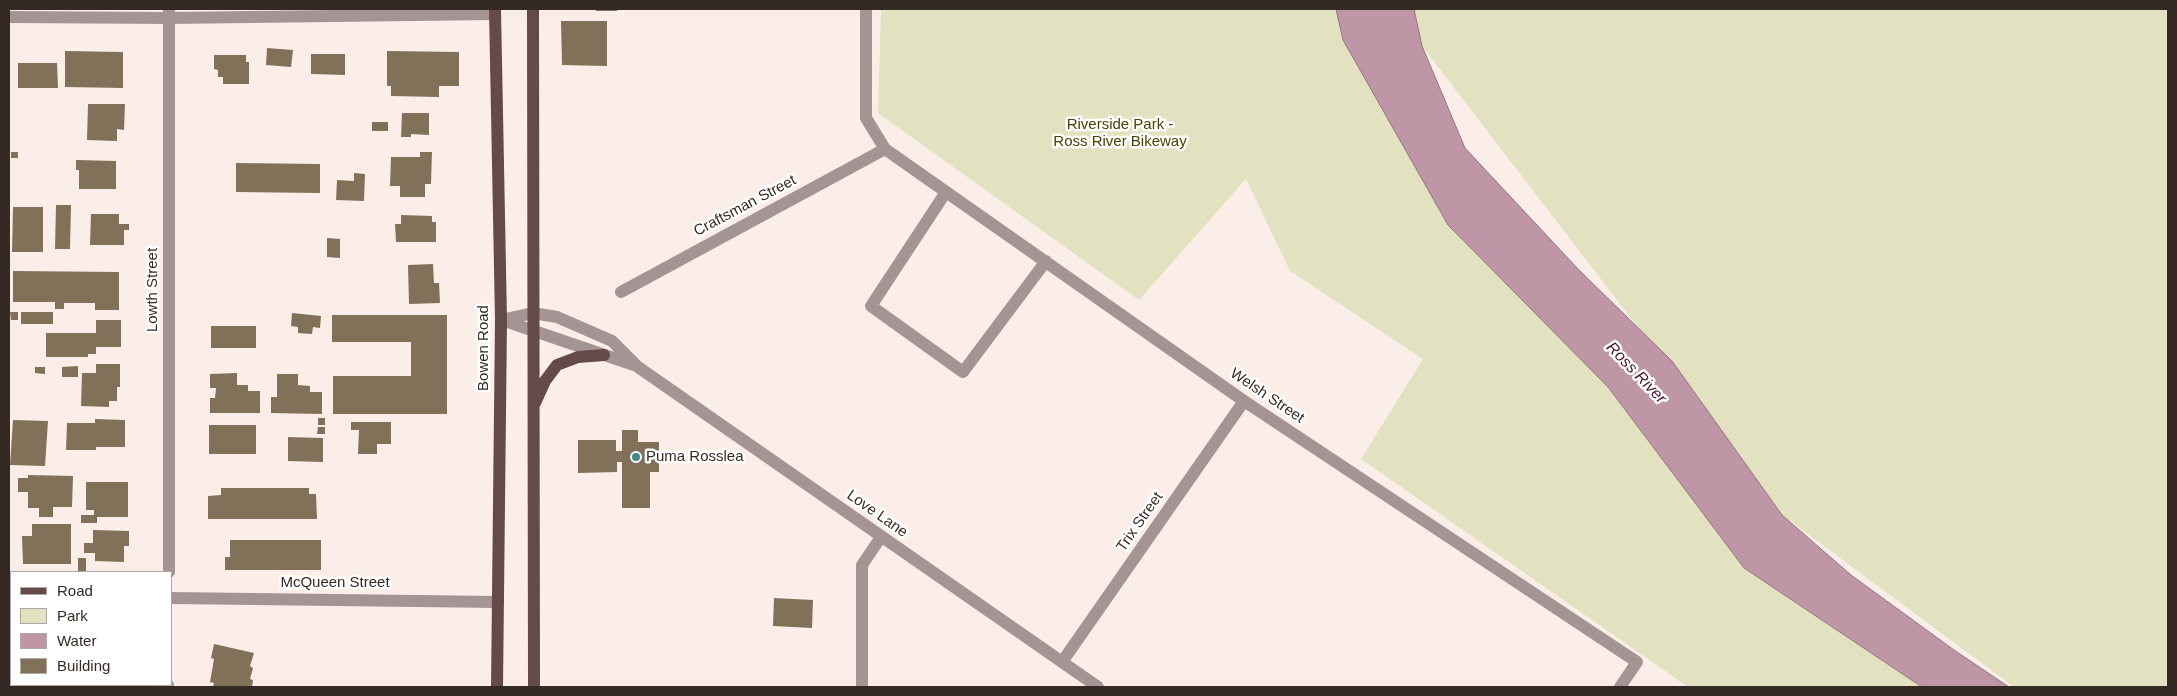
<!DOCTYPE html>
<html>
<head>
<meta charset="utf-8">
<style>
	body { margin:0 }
	#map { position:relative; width:2177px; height:696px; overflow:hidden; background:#fbeee8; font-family:Helvetica,sans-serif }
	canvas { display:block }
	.frame { position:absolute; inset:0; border:10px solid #352923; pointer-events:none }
	.legend { position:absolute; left:10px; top:571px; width:162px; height:115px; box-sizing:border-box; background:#fff; border:1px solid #aea9a7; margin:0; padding:6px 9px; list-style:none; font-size:15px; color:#352923 }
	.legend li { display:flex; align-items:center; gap:10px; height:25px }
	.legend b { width:25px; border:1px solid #aea9a7 }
</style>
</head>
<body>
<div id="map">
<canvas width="2177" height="696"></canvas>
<div class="frame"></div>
<ul class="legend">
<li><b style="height:6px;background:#644a49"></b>Road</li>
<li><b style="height:14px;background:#e2e2c0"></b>Park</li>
<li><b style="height:14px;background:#be96a6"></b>Water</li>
<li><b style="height:14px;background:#817158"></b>Building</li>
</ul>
</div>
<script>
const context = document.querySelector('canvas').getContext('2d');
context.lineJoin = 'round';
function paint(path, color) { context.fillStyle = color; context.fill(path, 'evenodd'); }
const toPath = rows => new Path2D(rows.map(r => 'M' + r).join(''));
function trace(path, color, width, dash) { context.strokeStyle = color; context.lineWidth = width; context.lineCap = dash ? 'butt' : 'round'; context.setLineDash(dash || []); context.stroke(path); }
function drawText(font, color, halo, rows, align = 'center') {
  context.font = font + ' Helvetica,sans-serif'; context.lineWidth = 5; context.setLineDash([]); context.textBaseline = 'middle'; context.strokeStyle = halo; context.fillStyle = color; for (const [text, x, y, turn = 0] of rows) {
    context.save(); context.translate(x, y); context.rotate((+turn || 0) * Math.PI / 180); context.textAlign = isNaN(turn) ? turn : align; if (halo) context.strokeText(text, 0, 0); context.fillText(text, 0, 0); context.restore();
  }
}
const green = toPath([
	[881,9,1336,9,1343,40,1448,225,1608,387,1744,568,1922,687,1688,687,1361,459,1423,359,1290,271,1246,179,1139,300,878,113],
	[1411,9,2168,9,2168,687,2014,687,1782,515,1422,46]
]);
const water = toPath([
	[1336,9,1414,9,1422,46,1465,148,1579,270,1672,361,1782,515,1851,575,1954,650,2009,687,1922,687,1744,568,1608,387,1448,225,1343,40,1336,9]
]);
const building = toPath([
	[596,9,617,9,617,11,596,11],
	[561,21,607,21,607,66,562,65],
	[267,48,293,50,291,67,266,65],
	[65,51,123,52,123,88,65,87],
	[387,51,459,52,459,86,439,86,439,97,391,96,391,86,387,86],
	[311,54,345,54,345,75,311,74],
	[214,55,246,55,246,62,249,62,249,84,223,84,223,77,218,77,218,70,214,69],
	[18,63,57,63,58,88,18,88],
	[88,104,125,104,124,130,117,129,117,141,87,140],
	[402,113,429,113,429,135,411,134,411,137,401,137],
	[372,122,388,122,388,131,372,131],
	[11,152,18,152,18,158,11,158],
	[420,152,432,152,431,184,425,184,425,197,400,197,400,186,390,186,391,157,420,157],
	[76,160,116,161,116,189,79,189,79,170,76,170],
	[236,163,320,164,320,193,236,192],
	[354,173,365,174,364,201,336,200,337,180,354,181],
	[56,205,71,205,70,249,55,249],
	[13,207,43,207,43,252,12,252],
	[91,214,119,214,119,224,129,224,129,230,124,230,124,245,90,245],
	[401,215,432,216,432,222,436,222,436,242,396,242,395,224,401,224],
	[327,238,340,239,340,258,327,257],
	[433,264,434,283,439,283,440,303,409,304,408,265],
	[13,271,119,272,119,310,95,310,95,303,64,303,64,309,55,309,55,302,13,302],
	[10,312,18,312,18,320,11,320],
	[21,312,53,312,53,324,21,324],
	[292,313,321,316,320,328,313,327,312,334,298,333,298,327,291,326],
	[332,315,447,315,447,414,333,414,333,376,411,376,411,342,332,342],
	[96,320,121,320,121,347,96,347,96,354,88,354,88,357,46,357,46,333,96,333],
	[211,326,256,326,256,348,211,348],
	[96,364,120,364,120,387,117,387,117,401,109,401,109,407,81,406,82,373,96,373],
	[78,366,78,377,62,377,62,367],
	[35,367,45,367,45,374,35,373],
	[237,373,237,385,248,385,248,391,260,391,260,413,210,413,210,398,215,398,216,388,210,388,210,374],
	[277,374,298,374,298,385,310,386,310,392,322,392,322,414,271,413,271,397,277,397],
	[318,418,325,418,325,425,318,425],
	[95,419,125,420,125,447,96,447,96,450,66,450,67,423,95,423],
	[13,420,48,421,45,466,10,465],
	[351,422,391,422,391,444,377,444,377,454,358,454,359,430,351,430],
	[209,425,256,425,256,454,209,454],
	[318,427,325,427,325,434,317,434],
	[622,430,638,430,638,442,659,442,659,472,650,472,650,508,622,508,622,462,617,462,617,472,578,473,578,440,616,440,616,451,622,451],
	[288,437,323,438,323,462,288,461],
	[28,475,73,476,72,507,53,507,53,517,39,517,39,508,28,508,28,492,18,492,18,478,28,478],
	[86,482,128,482,128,517,97,517,97,523,81,523,81,515,94,515,94,510,86,510],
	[221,488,309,488,309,494,316,494,317,519,208,519,208,496,221,495],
	[32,524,71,524,71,564,23,564,22,536,32,536],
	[93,530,129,531,129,546,124,546,124,562,95,561,95,553,84,553,84,543,93,543],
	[230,540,321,540,321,570,225,570,225,557,230,557],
	[78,558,86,558,86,572,78,572],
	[774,598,813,600,812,628,773,626],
	[214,644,254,653,250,666,253,668,250,679,253,680,252,687,213,687,214,683,210,682,214,659,211,658]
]);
const minor = toPath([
	[866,9,866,118,885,149,1244,401,1637,662,1620,687],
	[9,17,169,18,495,14],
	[946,192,871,306,963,372,1046,261],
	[621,292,885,149],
	[169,572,169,9],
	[171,598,498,602],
	[9,600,11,600],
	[1062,662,1244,401],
	[168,687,168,685],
	[862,687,862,565,881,537]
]);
const tertiary = toPath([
	[501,320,533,313,557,317,612,341,638,367,1098,687],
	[502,320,634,365]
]);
const primary = toPath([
	[495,9,501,320,497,687],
	[533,9,534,687],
	[535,403,545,381,557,365,578,357,604,355]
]);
const markers = [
	[636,457,5,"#418985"]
];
const parkNames = [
	["Riverside Park -",1120,125],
	["Ross River Bikeway",1120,142]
];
const streetNames = [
	["Craftsman Street",745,206,-28],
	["Lowth Street",153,290,-90],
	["Bowen Road",484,348,-90],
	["Welsh Street",1267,396,34],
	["Love Lane",877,514,35],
	["Trix Street",1140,522,-55],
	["McQueen Street",335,583]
];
const poiNames = [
	["Puma Rosslea",646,457]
];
const waterNames = [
	["Ross River",1636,373,46]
];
paint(green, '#e2e2c0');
paint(water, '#be96a6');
trace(water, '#95757f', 1);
paint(building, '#817158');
trace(minor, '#a49594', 12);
trace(tertiary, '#a49594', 12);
trace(primary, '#644a49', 12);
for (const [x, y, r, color] of markers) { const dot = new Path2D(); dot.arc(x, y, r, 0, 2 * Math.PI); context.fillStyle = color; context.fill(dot); trace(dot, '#fff', 2); }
drawText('15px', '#484400', '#fff', parkNames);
drawText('15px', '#352923', '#fff', streetNames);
drawText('15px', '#352923', '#fff', poiNames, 'left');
drawText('italic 16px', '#4a1830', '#fff', waterNames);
</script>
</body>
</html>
